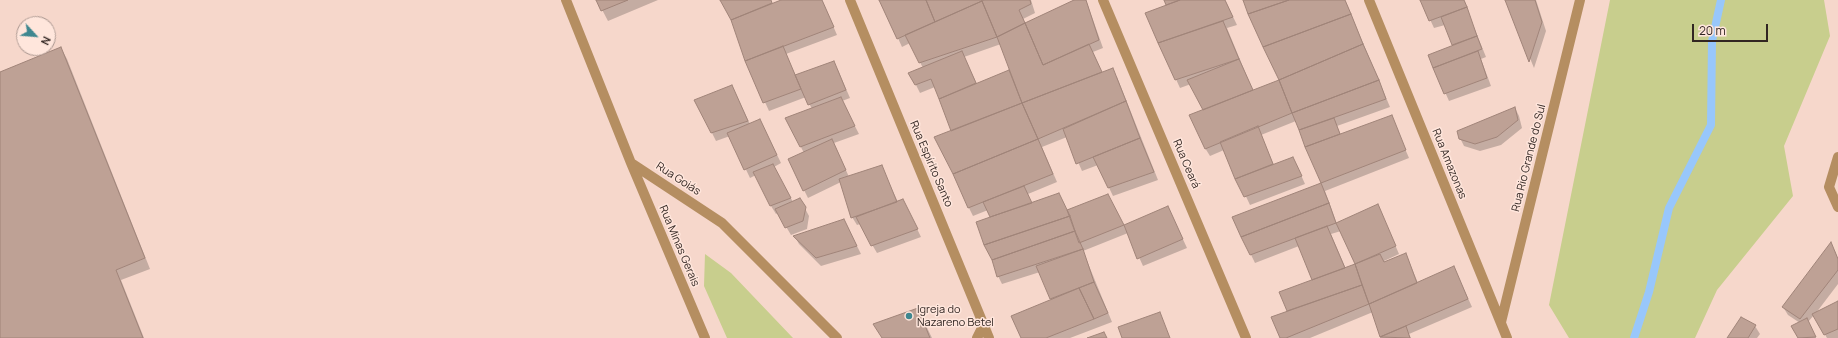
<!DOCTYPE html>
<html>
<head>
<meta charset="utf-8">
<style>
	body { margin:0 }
	#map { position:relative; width:1838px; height:338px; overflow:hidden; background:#f6d7cb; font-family:Manrope,sans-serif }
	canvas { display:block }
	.north { position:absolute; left:16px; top:16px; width:40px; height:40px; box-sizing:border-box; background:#ffe6dc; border:1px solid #ad9992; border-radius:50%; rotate:116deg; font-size:11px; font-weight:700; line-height:16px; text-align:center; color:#322622 }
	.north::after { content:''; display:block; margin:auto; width:14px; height:18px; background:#3f878f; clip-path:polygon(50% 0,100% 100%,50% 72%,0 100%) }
	.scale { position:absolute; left:1692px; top:24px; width:76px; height:18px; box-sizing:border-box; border:2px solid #322622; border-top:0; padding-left:5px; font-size:12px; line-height:14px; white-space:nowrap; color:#322622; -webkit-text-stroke:3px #ffe6dc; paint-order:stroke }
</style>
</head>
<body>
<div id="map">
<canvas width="1838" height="338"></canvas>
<div class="north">N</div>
<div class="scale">20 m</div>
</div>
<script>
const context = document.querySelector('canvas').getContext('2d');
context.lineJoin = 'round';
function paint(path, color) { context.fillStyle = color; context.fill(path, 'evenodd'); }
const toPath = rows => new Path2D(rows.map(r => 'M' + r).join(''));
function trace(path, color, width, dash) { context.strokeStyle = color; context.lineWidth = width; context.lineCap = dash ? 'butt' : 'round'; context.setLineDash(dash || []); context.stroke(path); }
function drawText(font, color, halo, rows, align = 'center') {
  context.font = font + ' Manrope,sans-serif'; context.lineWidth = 3; context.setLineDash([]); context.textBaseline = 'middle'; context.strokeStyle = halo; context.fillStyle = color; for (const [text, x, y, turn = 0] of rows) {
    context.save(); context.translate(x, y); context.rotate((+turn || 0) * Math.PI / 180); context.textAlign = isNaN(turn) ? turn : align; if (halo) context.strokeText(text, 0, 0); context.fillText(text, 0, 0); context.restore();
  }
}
const green = toPath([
	[1610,0,1824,0,1830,36,1784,146,1793,196,1717,290,1695,338,1569,338,1549,305],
	[705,254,731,273,793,338,727,338,704,286]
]);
const shadow = toPath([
	[597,0,658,0,608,21],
	[722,0,770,0,773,4,784,0,822,0,837,35,786,54,796,76,838,70,850,98,842,101,859,134,834,143,849,177,881,166,898,202,907,208,921,237,877,253,860,224,857,225,852,217,841,182,808,198,804,190,804,153,786,118,812,109,806,97,769,111,746,60,731,19],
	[982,0,983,2,986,0,1031,0,1035,13,1023,19,1026,24,1076,0,1086,0,1103,48,1093,52,1102,73,1117,77,1158,180,1113,196,1098,165,1082,171,1067,137,1042,147,1057,182,1028,194,1032,204,1067,211,1112,203,1124,226,1168,207,1187,248,1143,266,1128,233,1083,251,1112,322,1070,338,1022,338,1051,300,1040,272,1002,284,998,276,991,217,988,210,973,216,969,208,954,174,952,131,935,87,920,93,916,85,923,68,910,43,902,47,881,1],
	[1001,44,1014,81,1008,71,977,84,964,57],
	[1165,0,1225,0,1237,25,1227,28,1253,91,1280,81,1244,0,1345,0,1390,107,1337,126,1341,135,1391,116,1409,158,1325,191,1337,224,1378,205,1399,254,1384,261,1385,262,1406,254,1418,283,1454,267,1472,307,1409,334,1411,338,1381,338,1373,312,1310,338,1282,338,1289,312,1280,293,1314,281,1299,246,1255,263,1233,218,1322,184,1296,121,1261,135,1274,165,1297,166,1305,184,1250,205,1224,150,1210,156,1205,148,1204,110,1191,84,1180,88,1146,14,1168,6],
	[1341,231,1357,265,1346,269,1331,234],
	[1421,0,1463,0,1486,57,1481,59,1491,86,1449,101,1429,56,1454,46,1445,25,1434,28],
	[1506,0,1536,0,1546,31,1534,68],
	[61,48,67,59,150,269,121,280,144,338,0,338,0,73],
	[732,86,750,124,764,128,781,163,774,167,793,202,800,199,809,216,807,229,791,235,778,213,776,214,771,206,756,175,750,178,730,136,716,141,696,101],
	[1515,108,1519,116,1522,128,1501,145,1480,151,1464,146,1460,138],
	[848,228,861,254,821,266,799,244,795,237],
	[1835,251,1838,259,1838,284,1816,313,1838,302,1838,338,1827,338,1814,315,1808,322,1816,338,1799,338,1793,327,1800,323,1788,315,1783,307],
	[918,309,932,338,882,338],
	[1755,326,1760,334,1757,338,1728,338]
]);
const stream = toPath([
	[1634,338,1649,292,1669,208,1711,125,1712,41,1721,0]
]);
const building = toPath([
	[596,0,628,0,601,11,596,0],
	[720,0,771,0,772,3,731,20,720,0],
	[781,0,822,0,834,27,745,61,731,20,781,0],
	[879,0,926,0,935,22,897,39,879,0],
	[926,0,982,0,982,1,935,22,926,0],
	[984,0,1030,0,1031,4,1019,10,1025,23,997,37,982,1,984,0],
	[1074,0,1086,0,1099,40,1043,65,1025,23,1074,0],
	[1164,0,1180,0,1166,5,1164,0],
	[1180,0,1225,0,1233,17,1158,43,1145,13,1180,0],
	[1243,0,1289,0,1248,14,1243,0],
	[1289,0,1345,0,1351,14,1263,47,1248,14,1289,0],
	[1420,0,1464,0,1467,7,1429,21,1420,0],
	[1505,0,1535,0,1542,22,1529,62,1505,0],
	[982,1,997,37,919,63,905,35,982,1],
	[1467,7,1477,36,1452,45,1441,17,1467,7],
	[1351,14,1363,44,1279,80,1263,47,1351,14],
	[1223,21,1239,59,1175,80,1158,43,1223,21],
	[1025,23,1043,65,1089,44,1102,72,1022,103,997,37,1025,23],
	[1477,36,1482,49,1433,68,1428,55,1477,36],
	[1363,44,1379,80,1292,113,1279,80,1363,44],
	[783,46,801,89,763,103,745,61,783,46],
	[61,47,145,258,116,270,143,338,0,338,0,72,61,47],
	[962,51,976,83,939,99,931,79,915,85,908,73,962,51],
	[1478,51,1487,78,1444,94,1433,68,1478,51],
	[1239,59,1253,90,1203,110,1187,80,1239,59],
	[834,61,846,90,808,105,795,75,834,61],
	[1113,68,1126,101,1038,139,1022,103,1113,68],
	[1009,70,1022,103,951,131,939,99,1009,70],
	[1279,80,1292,113,1205,149,1189,115,1279,80],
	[1379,80,1386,99,1299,130,1292,113,1379,80],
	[732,85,748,121,711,133,694,100,732,85],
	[841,97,855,126,800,147,785,118,841,97],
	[1126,101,1140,138,1076,164,1063,129,1126,101],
	[1022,103,1038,139,953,174,934,137,1022,103],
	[1515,107,1518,120,1497,137,1475,144,1459,139,1457,131,1515,107],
	[1392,115,1406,150,1321,183,1305,147,1392,115],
	[1334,118,1340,134,1305,147,1299,130,1334,118],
	[760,119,777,155,744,170,727,133,760,119],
	[1258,126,1273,164,1235,179,1220,142,1258,126],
	[1140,138,1154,172,1108,188,1093,157,1140,138],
	[832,139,846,170,803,191,788,159,832,139],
	[1038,139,1053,174,968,208,953,174,1038,139],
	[1293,157,1302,176,1244,197,1235,179,1293,157],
	[773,164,791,198,770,206,753,172,773,164],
	[882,165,897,202,851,218,839,179,882,165],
	[1321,183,1329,203,1241,237,1232,217,1321,183],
	[1024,186,1032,203,990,217,983,202,1024,186],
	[1059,193,1070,216,984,245,976,222,1059,193],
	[1108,194,1124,225,1079,243,1067,210,1108,194],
	[800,198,806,207,803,221,785,228,775,209,800,198],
	[903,199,918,229,871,246,856,217,903,199],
	[1329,203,1336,223,1250,255,1241,237,1329,203],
	[1378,204,1396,246,1355,264,1336,223,1378,204],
	[1168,206,1183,239,1137,259,1124,225,1168,206],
	[1070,216,1075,231,992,260,984,245,1070,216],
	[844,219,857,246,816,258,793,236,844,219],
	[1327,226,1345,268,1312,280,1295,238,1327,226],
	[1075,231,1083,249,997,277,992,260,1075,231],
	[1831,242,1838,259,1838,270,1800,319,1782,307,1831,242],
	[1083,249,1094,282,1050,299,1036,266,1083,249],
	[1406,253,1417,283,1369,304,1355,264,1380,254,1384,262,1406,253],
	[1355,264,1362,285,1287,311,1279,292,1355,264],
	[1454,266,1468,299,1380,337,1369,304,1454,266],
	[1094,282,1108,313,1094,319,1079,288,1094,282],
	[1362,285,1369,304,1286,338,1280,338,1271,317,1362,285],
	[1079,288,1094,319,1046,338,1021,338,1011,316,1079,288],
	[1838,301,1838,329,1824,335,1812,314,1838,301],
	[918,308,930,338,882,338,873,324,918,308],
	[1160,312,1170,338,1122,338,1118,327,1160,312],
	[1741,317,1756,325,1748,338,1727,338,1741,317],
	[1807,318,1816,337,1798,338,1791,326,1807,318],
	[1406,326,1410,338,1380,337,1406,326],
	[1104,332,1107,338,1087,338,1104,332]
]);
const minor = toPath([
	[566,0,631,163,705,338],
	[850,0,989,338],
	[1103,0,1246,338],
	[1369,0,1507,338],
	[1838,157,1829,187,1838,207],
	[631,163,722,223,837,338],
	[1501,322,1580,0],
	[977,338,984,324]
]);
const markers = [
	[909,316,4,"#3f878f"]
];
const streetNames = [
	["Rua Rio Grande do Sul",1529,158,-76],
	["Rua Espírito Santo",931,164,67],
	["Rua Ceará",1186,164,67],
	["Rua Amazonas",1449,164,68],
	["Rua Goiás",678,179,33],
	["Rua Minas Gerais",679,246,67]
];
const poiNames = [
	["Igreja do",917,310],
	["Nazareno Betel",917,323]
];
paint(green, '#c8ce8d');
paint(shadow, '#0003');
trace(stream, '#98c7fb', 8);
paint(building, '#bea195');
trace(building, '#a08479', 1);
trace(minor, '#b58e61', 10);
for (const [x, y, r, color] of markers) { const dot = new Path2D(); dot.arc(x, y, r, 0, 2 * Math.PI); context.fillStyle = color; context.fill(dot); trace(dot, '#ffe6dc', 1.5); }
drawText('11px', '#322622', '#ffe6dc', streetNames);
drawText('11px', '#322622', '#ffe6dc', poiNames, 'left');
</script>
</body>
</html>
